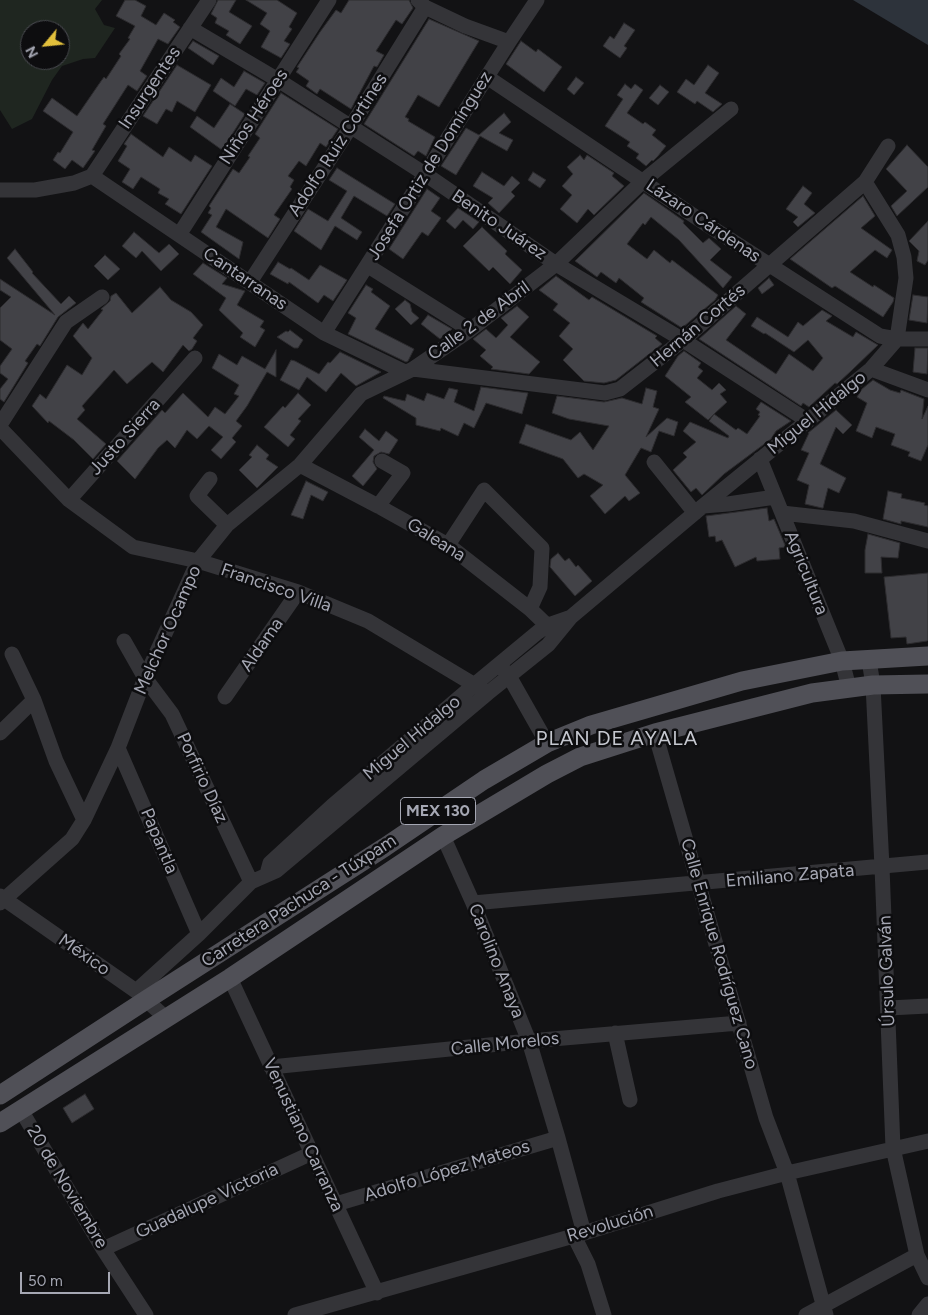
<!DOCTYPE html>
<html>
<head>
<meta charset="utf-8">
<style>
	body { margin:0 }
	#map { position:relative; width:928px; height:1315px; overflow:hidden; background:#121214; font-family:Figtree,sans-serif }
	canvas { display:block }
	.north { position:absolute; left:20px; top:20px; width:50px; height:50px; box-sizing:border-box; background:#0d0d0f; border:1px solid #4a4b51; border-radius:50%; rotate:242deg; font-size:14px; font-weight:700; line-height:20px; text-align:center; color:#a5a7b3 }
	.north::after { content:''; display:block; margin:auto; width:18px; height:22px; background:#e2c03c; clip-path:polygon(50% 0,100% 100%,50% 72%,0 100%) }
	.scale { position:absolute; left:20px; top:1272px; width:90px; height:22px; box-sizing:border-box; border:2px solid #a5a7b3; border-top:0; padding-left:6px; font-size:15px; line-height:18px; white-space:nowrap; color:#a5a7b3; -webkit-text-stroke:4px #0d0d0f; paint-order:stroke }
</style>
</head>
<body>
<div id="map">
<canvas width="928" height="1315"></canvas>
<div class="north">N</div>
<div class="scale">50 m</div>
</div>
<script>
const context = document.querySelector('canvas').getContext('2d');
context.lineJoin = 'round';
function paint(path, color) { context.fillStyle = color; context.fill(path, 'evenodd'); }
const toPath = rows => new Path2D(rows.map(r => 'M' + r).join(''));
function trace(path, color, width, dash) { context.strokeStyle = color; context.lineWidth = width; context.lineCap = dash ? 'butt' : 'round'; context.setLineDash(dash || []); context.stroke(path); }
function drawText(font, color, halo, rows, align = 'center') {
  context.font = font + ' Figtree,sans-serif'; context.lineWidth = 5; context.setLineDash([]); context.textBaseline = 'middle'; context.strokeStyle = halo; context.fillStyle = color; for (const [text, x, y, turn = 0] of rows) {
    context.save(); context.translate(x, y); context.rotate((+turn || 0) * Math.PI / 180); context.textAlign = isNaN(turn) ? turn : align; if (halo) context.strokeText(text, 0, 0); context.fillText(text, 0, 0); context.restore();
  }
}
const green = toPath([
	[0,0,102,0,95,9,104,25,115,28,95,58,83,59,62,66,52,80,32,119,12,129,0,110],
	[30,30,60,30,60,60,30,60]
]);
const water = toPath([
	[853,0,928,0,928,45]
]);
const building = toPath([
	[125,0,135,0,146,6,141,16,156,25,164,13,175,20,173,22,180,27,168,44,158,39,140,71,147,76,137,91,128,85,103,124,106,126,92,150,95,151,83,168,72,160,65,169,53,160,58,152,60,153,73,132,43,111,52,98,77,116,99,84,104,77,106,79,121,56,119,54,130,39,128,38,135,26,116,16,125,0],
	[218,0,236,0,229,12,252,26,240,44,226,35,229,31,215,23,217,18,211,14,218,0],
	[246,0,277,0,297,13,289,27,292,29,284,41,290,44,281,58,261,47,270,31,260,24,267,13,246,0],
	[349,0,409,0,413,8,402,24,396,20,376,51,384,55,377,67,374,66,351,109,320,89,317,94,306,86,309,81,296,72,299,68,297,67,320,32,336,10,341,13,349,0],
	[429,19,479,41,439,107,418,95,405,117,409,119,408,121,435,137,426,156,418,151,414,156,364,124,429,19],
	[624,23,635,30,624,46,627,48,620,58,603,46,610,36,614,39,624,23],
	[193,41,219,56,213,65,188,48,193,41],
	[521,41,536,52,538,49,562,67,544,92,506,64,521,41],
	[177,65,211,85,195,112,177,101,172,112,166,109,157,124,143,116,177,65],
	[708,65,719,73,705,93,722,104,713,112,697,101,695,104,677,92,686,79,694,85,708,65],
	[244,71,265,83,257,95,246,89,235,106,213,91,221,78,234,87,244,71],
	[576,77,584,83,574,95,567,89,576,77],
	[625,84,631,89,635,84,643,90,627,113,643,124,645,122,656,130,652,135,666,146,658,156,653,161,652,160,646,166,636,158,639,154,627,146,630,142,605,126,623,99,617,95,625,84],
	[660,85,669,92,658,105,649,98,660,85],
	[281,93,338,129,326,147,320,143,306,166,299,161,288,176,294,180,290,187,292,189,274,215,280,219,268,238,226,209,216,227,243,242,239,259,201,232,212,215,208,213,211,208,209,206,233,169,239,173,250,157,248,156,260,138,255,134,281,93],
	[230,104,245,114,222,150,190,127,197,116,214,128,230,104],
	[504,113,511,122,499,133,513,140,507,151,480,136,456,175,441,166,466,128,479,135,504,113],
	[131,134,163,157,169,147,191,162,195,155,212,166,181,214,165,204,169,199,158,193,160,189,141,177,133,189,122,182,130,169,118,161,127,146,124,144,131,134],
	[907,145,928,167,928,187,897,216,891,206,907,191,886,169,907,145],
	[580,155,584,160,587,155,614,173,612,176,624,186,594,215,588,209,577,223,560,209,572,195,562,186,573,174,567,167,580,155],
	[337,168,395,204,387,216,354,196,341,218,362,232,357,240,335,226,321,250,294,231,308,209,328,221,347,191,329,180,337,168],
	[482,172,504,186,512,176,520,183,511,192,515,196,499,213,488,203,493,198,473,186,482,172],
	[533,172,546,180,540,188,528,180,533,172],
	[803,186,812,193,804,204,815,213,798,227,793,222,798,217,786,209,803,186],
	[427,189,440,198,431,211,441,218,428,236,422,232,403,259,389,249,427,189],
	[644,193,684,221,683,223,703,243,709,238,721,249,710,260,732,277,723,288,679,240,651,217,645,225,643,223,627,244,647,259,654,250,670,263,672,260,718,295,715,300,682,328,641,302,644,298,619,278,616,283,601,272,597,277,575,261,644,193],
	[863,196,875,216,861,228,892,250,887,258,875,250,850,272,873,287,874,285,894,298,893,302,883,317,835,286,832,288,790,259,863,196],
	[458,208,479,222,473,229,463,220,455,229,446,221,458,208],
	[928,221,928,260,925,265,917,261,919,251,909,241,928,221],
	[482,227,507,251,505,254,522,270,510,284,493,267,489,271,463,246,482,227],
	[134,232,159,253,169,244,179,254,161,271,142,251,136,258,122,246,134,232],
	[15,249,33,272,32,273,61,304,69,296,76,303,58,317,40,346,37,344,25,361,28,363,4,402,0,399,0,389,8,379,0,373,0,366,12,349,0,340,0,308,11,297,0,290,0,279,55,315,7,258,15,249],
	[105,255,120,269,108,280,94,266,105,255],
	[278,262,290,269,291,268,309,280,320,265,347,280,333,301,324,295,318,303,289,282,288,284,270,274,278,262],
	[203,263,227,278,222,284,245,291,237,305,264,321,260,327,265,330,255,347,240,337,243,333,219,310,226,298,193,274,203,263],
	[556,276,589,300,592,297,657,336,655,338,662,344,616,380,604,383,584,381,563,360,573,349,559,336,570,323,553,310,558,304,539,290,556,276],
	[769,278,774,285,762,294,758,288,769,278],
	[366,285,373,289,371,292,390,306,375,329,414,349,408,361,406,362,348,334,356,318,348,313,366,285],
	[160,287,171,300,191,312,203,325,193,338,197,341,192,349,189,351,183,345,163,372,152,362,127,384,114,370,82,406,85,410,77,419,106,444,93,459,74,440,49,421,48,423,32,406,40,394,46,399,67,365,82,375,92,358,73,336,83,323,88,329,103,310,101,309,110,301,111,296,116,293,132,313,160,287],
	[913,295,928,297,927,323,909,320,913,295],
	[405,300,410,304,412,312,419,318,411,325,395,309,405,300],
	[517,306,529,317,510,337,540,362,529,374,491,369,493,367,480,356,486,350,473,339,486,329,496,338,508,325,501,318,517,306],
	[736,306,746,314,726,340,776,374,789,354,813,371,823,358,808,340,794,352,765,333,764,334,751,326,757,317,788,337,798,322,803,326,822,310,832,316,826,321,853,337,856,332,878,345,851,371,837,384,835,383,809,407,803,403,801,406,699,339,736,306],
	[428,315,452,329,440,339,421,324,428,315],
	[290,330,303,340,298,348,294,348,277,337,286,331,288,332,290,330],
	[915,348,928,348,927,374,913,372,915,348],
	[276,350,276,377,267,372,247,406,236,421,242,426,232,438,236,442,221,459,211,450,223,437,209,426,197,439,187,430,175,448,167,440,158,448,135,479,117,461,162,410,165,413,183,393,208,417,215,407,225,414,239,396,234,394,239,385,212,368,219,354,237,365,242,356,265,369,276,350],
	[684,351,701,363,698,367,703,371,697,378,712,390,719,383,726,390,720,394,727,402,714,414,736,430,738,428,747,434,760,416,758,415,760,412,756,409,761,402,791,421,776,431,771,439,724,474,702,495,696,488,691,492,673,470,687,457,683,453,696,442,683,431,690,422,728,438,729,436,709,421,714,414,708,420,685,402,691,397,665,376,678,356,684,351],
	[340,352,381,372,356,386,341,373,326,392,307,377,299,390,280,380,291,360,295,361,319,374,328,362,330,363,340,352],
	[873,380,890,390,900,393,901,390,924,399,922,419,928,406,928,445,921,461,908,456,910,452,891,445,895,434,876,427,872,438,856,431,867,403,857,397,862,389,873,380],
	[481,387,528,393,522,414,486,403,474,428,464,423,458,436,441,428,440,431,416,425,416,418,383,398,384,396,405,401,407,394,424,401,427,393,444,399,449,388,458,390,454,402,474,411,481,387],
	[646,388,657,391,653,407,659,409,646,437,667,418,678,422,674,436,659,431,651,452,641,448,625,475,640,493,629,501,625,496,605,514,590,496,603,485,584,474,578,478,563,459,519,443,526,424,571,440,580,432,593,450,609,426,569,419,552,413,557,396,604,402,622,398,642,404,646,388],
	[298,393,311,405,298,419,301,421,290,435,295,439,288,447,264,427,283,406,285,408,298,393],
	[836,410,852,425,843,434,836,427,820,464,846,478,839,493,828,488,823,508,822,508,805,504,809,485,797,480,809,453,801,450,809,433,808,433,836,410],
	[365,429,379,441,386,431,398,440,389,454,381,452,374,456,373,462,377,469,363,486,352,476,374,450,359,437,365,429],
	[257,445,269,455,266,459,278,467,257,488,239,470,252,457,249,455,257,445],
	[306,481,328,492,323,501,311,495,303,519,291,515,306,481],
	[888,491,902,494,901,498,925,503,924,505,928,506,928,527,901,521,901,524,883,519,888,491],
	[767,508,769,521,774,519,785,545,785,547,779,548,780,559,757,561,756,557,735,567,722,540,716,542,715,536,709,537,706,516,767,508],
	[868,534,900,543,898,558,881,557,882,573,865,573,865,550,868,534],
	[558,553,565,561,569,558,576,567,578,565,592,581,575,596,550,567,551,559,558,553],
	[928,573,928,640,927,641,907,644,906,637,891,638,884,577,928,573],
	[85,1094,94,1109,72,1123,63,1108,85,1094]
]);
const minor = toPath([
	[418,0,425,7,465,26,509,42],
	[190,28,278,80,425,174,556,264,683,340,808,421],
	[487,77,706,224,880,336,897,339,928,339],
	[92,176,324,333,405,372],
	[92,176,209,0],
	[0,190,35,190,74,183,92,176],
	[179,235,329,0],
	[368,266,470,330],
	[250,282,350,128,425,7],
	[324,333,509,42,537,0],
	[413,369,605,393,620,389,683,340,865,182],
	[871,369,928,390],
	[0,425,66,322,102,297],
	[0,428,69,500,133,547,198,561,298,592,368,621,488,693],
	[760,459,842,661,849,688],
	[654,462,695,513],
	[300,465,378,506,448,545,530,609,555,633],
	[210,479,197,496,227,525],
	[69,500,195,358],
	[378,506,403,473,382,461],
	[703,506,728,504,775,497],
	[782,513,854,521,928,541],
	[448,545,484,490,542,548,540,587,530,609],
	[124,641,145,678,172,714,251,882],
	[12,654,34,700,56,761,84,820],
	[869,660,873,685,882,867,893,1148,917,1255,928,1278],
	[503,669,509,676,547,743],
	[225,697,298,592],
	[0,733,34,700],
	[655,733,766,1118,787,1173,826,1315],
	[118,748,199,934],
	[443,836,473,903,529,1041,558,1138,584,1233],
	[267,874,270,863,332,806,474,685,538,632,548,625,571,617],
	[0,896,136,991,166,1018],
	[0,903,72,839,84,820,118,748,145,678,198,561,227,525,300,465,361,394,413,369,470,330,556,264,643,181,731,109],
	[473,903,928,862],
	[230,978,377,1293],
	[136,991,199,934,251,882,276,871,488,693,548,645,571,617,703,506,871,369,897,339,906,278,904,257,898,235,865,182,888,146],
	[889,1008,928,1006],
	[615,1033,630,1100],
	[271,1067,529,1041,739,1023],
	[21,1110,103,1249,146,1315],
	[336,1204,558,1138],
	[574,1236,588,1264,604,1315],
	[103,1249,312,1153],
	[295,1315,584,1233,718,1191,787,1173,928,1141],
	[806,1315,917,1255],
	[919,1315,928,1304]
]);
const major = toPath([
	[0,1095,146,1000,385,847,484,780,547,743,591,725,742,681,842,661,928,656],
	[0,1123,230,978,443,836,547,774,580,757,655,733,812,693,873,685,928,684]
]);
const shields = [
	[438,811,75]
];
const shieldNames = [
	["MEX 130",438,811]
];
const streetNames = [
	["Insurgentes",150,88,-56],
	["Niños Héroes",254,117,-57],
	["Adolfo Ruiz Cortines",338,145,-57],
	["Josefa Ortiz de Domínguez",430,166,-58],
	["Lázaro Cárdenas",703,221,34],
	["Benito Juárez",499,225,34],
	["Cantarranas",245,279,34],
	["Calle 2 de Abril",479,321,-36],
	["Hernán Cortés",698,326,-40],
	["Miguel Hidalgo",817,413,-39],
	["Justo Sierra",125,437,-48],
	["Galeana",436,540,32],
	["Agricultura",806,573,68],
	["Francisco Villa",276,588,19],
	["Melchor Ocampo",168,630,-66],
	["Aldama",262,645,-55],
	["Miguel Hidalgo",412,738,-40],
	["Porfirio Díaz",202,778,65],
	["Papantla",159,841,67],
	["Emiliano Zapata",790,876,-5],
	["Carretera Pachuca - Túxpam",299,901,-33],
	["Calle Enrique Rodríguez Cano",719,954,74],
	["México",84,955,35],
	["Carolino Anaya",496,961,68],
	["Úrsulo Galván",887,971,-92],
	["Calle Morelos",505,1044,-6],
	["Venustiano Carranza",303,1135,65],
	["Adolfo López Mateos",447,1171,-17],
	["20 de Noviembre",67,1187,59],
	["Guadalupe Victoria",207,1201,-25],
	["Revolución",610,1224,-17]
];
const quarterNames = [
	["PLAN DE AYALA",617,739]
];
paint(green, '#1f2620');
paint(water, '#2d333b');
paint(building, '#424247');
trace(building, '#2d2c2f', 1);
trace(minor, '#343438', 15);
trace(major, '#505057', 19);
for (const [x, y, w] of shields) { const box = new Path2D(); box.roundRect(x - w / 2, y - 13.5, w, 27, 4); context.fillStyle = '#0d0d0f'; context.fill(box); trace(box, '#a5a7b3', 1); }
drawText('bold 16px', '#a5a7b3', null, shieldNames);
drawText('18px', '#a5a7b3', '#0d0d0f', streetNames);
context.letterSpacing = '1px';
drawText('20px', '#c5c7cf', '#0d0d0f', quarterNames);
context.letterSpacing = '0px';
</script>
</body>
</html>
